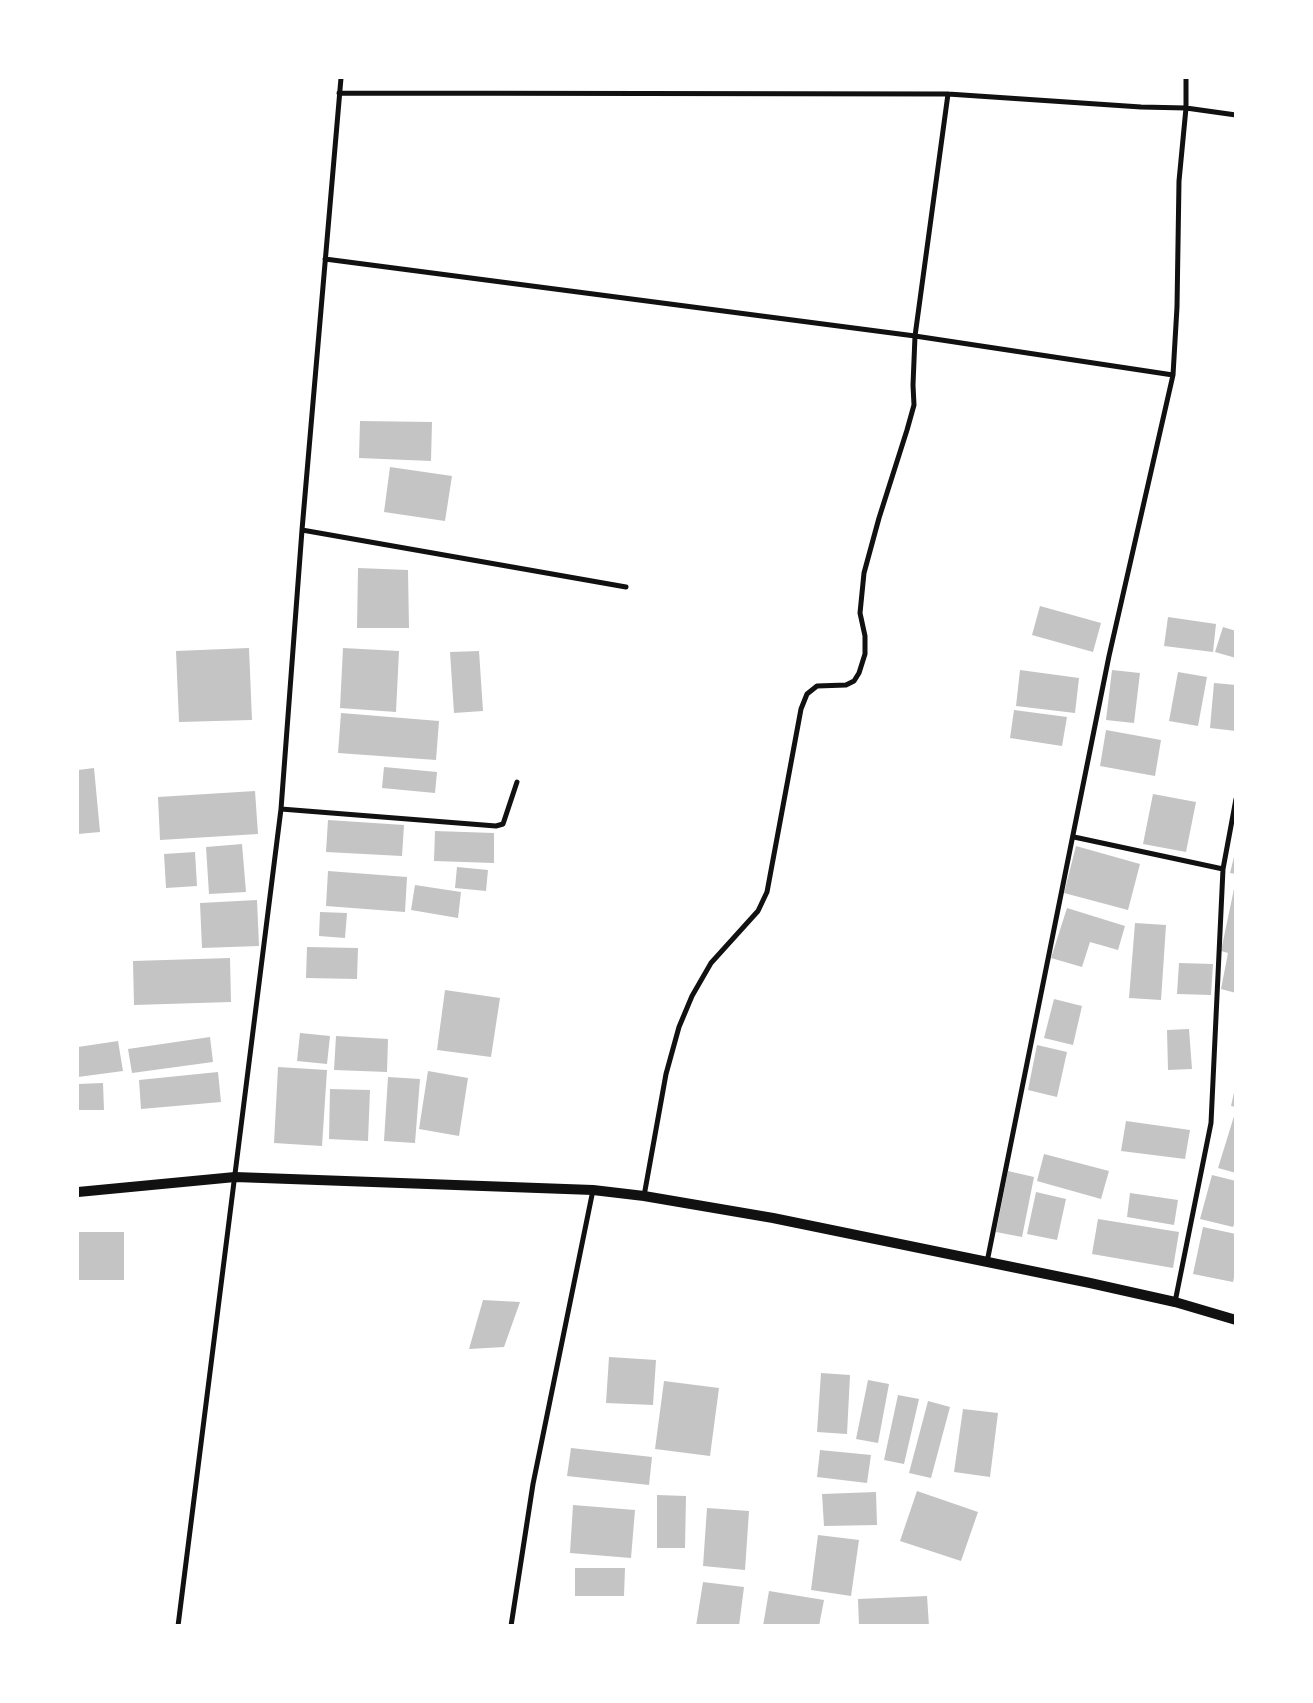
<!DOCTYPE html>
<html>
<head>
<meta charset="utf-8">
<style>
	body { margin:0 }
	#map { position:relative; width:1313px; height:1703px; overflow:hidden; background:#fff; font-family:"Sofia Sans Condensed",sans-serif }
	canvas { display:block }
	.frame { position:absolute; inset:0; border:79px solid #fff; pointer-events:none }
</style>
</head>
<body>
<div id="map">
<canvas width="1313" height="1703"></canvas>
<div class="frame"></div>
</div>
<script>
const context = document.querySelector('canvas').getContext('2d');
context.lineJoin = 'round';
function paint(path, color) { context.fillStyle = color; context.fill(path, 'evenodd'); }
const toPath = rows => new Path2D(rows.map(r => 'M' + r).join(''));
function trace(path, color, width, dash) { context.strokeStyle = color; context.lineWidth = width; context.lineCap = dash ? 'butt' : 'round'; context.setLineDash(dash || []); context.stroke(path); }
const building = toPath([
	[360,421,432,422,431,461,359,458],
	[390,467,452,476,445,521,384,512],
	[358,568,408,570,409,628,357,628],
	[1040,606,1101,623,1093,652,1032,635],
	[1168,617,1216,624,1213,652,1164,646],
	[1223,627,1236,631,1236,658,1215,652],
	[249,648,252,720,179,722,176,651],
	[343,648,399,651,396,712,340,708],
	[479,651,483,711,454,713,450,652],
	[1020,670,1079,678,1075,713,1016,706],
	[1112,670,1140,673,1134,723,1106,720],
	[1178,672,1207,677,1198,726,1169,721],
	[1214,683,1236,685,1236,731,1210,728],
	[1014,710,1067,717,1062,746,1010,738],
	[341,713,439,721,436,760,338,753],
	[1106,730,1161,740,1155,776,1100,766],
	[384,767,437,772,435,793,382,788],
	[94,768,100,832,78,834,78,770],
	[255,791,258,834,160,840,158,797],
	[1153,794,1196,802,1186,852,1143,844],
	[328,820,404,825,402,856,326,852],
	[435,831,494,833,494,863,434,861],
	[242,844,246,892,209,894,206,847],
	[1076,846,1140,864,1128,910,1064,893],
	[195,852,197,886,166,888,164,854],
	[1235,853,1236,853,1236,874,1230,873],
	[457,867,488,870,486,891,455,888],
	[328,871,407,877,405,912,326,906],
	[1235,884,1236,884,1236,993,1221,989,1228,953,1221,951],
	[415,885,461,892,458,918,411,910],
	[257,900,259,946,202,948,200,903],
	[1067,908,1125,926,1118,950,1090,942,1082,967,1051,958],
	[320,912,347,913,345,938,319,936],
	[1135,923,1166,925,1161,1000,1129,998],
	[307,947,358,948,357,979,306,978],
	[230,958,231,1002,134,1005,133,961],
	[1179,963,1213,964,1211,995,1177,994],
	[445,990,500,998,491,1057,437,1050],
	[1054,999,1082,1006,1073,1045,1044,1038],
	[1189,1029,1192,1069,1168,1070,1167,1030],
	[300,1033,330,1036,327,1064,297,1061],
	[336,1036,388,1039,387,1072,334,1070],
	[210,1037,213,1062,132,1073,128,1049],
	[118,1041,123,1071,78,1077,78,1047],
	[1037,1045,1067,1052,1057,1097,1028,1090],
	[278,1067,327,1070,322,1146,274,1143],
	[428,1071,468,1078,459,1136,419,1129],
	[218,1072,221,1102,141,1109,139,1080],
	[388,1077,420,1079,415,1143,384,1141],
	[103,1083,104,1110,78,1110,78,1084],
	[1235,1088,1236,1089,1236,1107,1231,1106],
	[330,1089,370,1090,368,1141,329,1139],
	[1235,1113,1236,1113,1236,1173,1218,1168],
	[1126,1121,1190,1130,1185,1159,1121,1151],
	[1044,1154,1109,1171,1101,1199,1037,1181],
	[1008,1171,1034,1177,1022,1237,996,1232],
	[1212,1175,1236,1181,1236,1219,1233,1227,1200,1219],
	[1036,1192,1066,1199,1057,1240,1027,1234],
	[1130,1193,1178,1200,1174,1225,1127,1217],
	[1098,1219,1179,1232,1173,1268,1092,1254],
	[1203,1227,1236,1234,1236,1269,1233,1282,1193,1274],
	[78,1232,124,1232,124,1280,78,1280],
	[483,1300,520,1302,504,1347,469,1349],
	[609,1357,656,1360,653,1405,606,1403],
	[821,1373,850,1375,847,1434,817,1432],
	[868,1380,889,1384,878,1443,856,1439],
	[664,1381,719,1388,710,1456,655,1449],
	[898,1395,919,1399,904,1464,884,1460],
	[928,1401,950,1407,931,1478,909,1473],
	[963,1409,998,1413,990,1477,954,1472],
	[571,1448,652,1457,649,1485,567,1476],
	[820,1450,871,1455,867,1483,817,1477],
	[917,1491,978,1512,961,1561,900,1541],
	[876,1492,877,1525,824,1526,822,1494],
	[657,1495,686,1496,685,1548,657,1548],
	[573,1505,635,1510,631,1558,570,1553],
	[707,1508,749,1511,745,1570,703,1566],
	[818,1535,859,1540,851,1596,811,1590],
	[575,1568,625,1568,624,1596,575,1596],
	[703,1582,744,1587,739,1626,696,1626],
	[769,1591,824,1600,819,1626,763,1626],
	[927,1596,929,1626,859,1626,858,1599]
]);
const minor = toPath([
	[339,93,948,94,1141,107,1186,108,1236,115],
	[325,259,915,336,1173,375],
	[302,530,626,587],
	[281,809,496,826,503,824,517,782],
	[1074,837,1223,869],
	[644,1196,666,1074,679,1027,692,996,711,963,758,911,767,892,801,709,807,694,817,686,846,685,854,681,859,673,865,654,865,636,860,613,864,573,879,518,907,430,914,405,913,385,915,336,948,94],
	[987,1262,1109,656,1173,375,1177,307,1179,181,1186,108,1186,78],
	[1175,1302,1211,1123,1223,869,1236,799],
	[178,1626,281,809,302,530,341,78],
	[511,1626,533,1484,593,1190]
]);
const secondary = toPath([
	[78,1192,235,1177,593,1190,644,1196,773,1218,1090,1283,1175,1302,1236,1320]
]);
paint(building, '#c4c4c4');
trace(minor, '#111', 5);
trace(secondary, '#111', 10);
</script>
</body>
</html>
